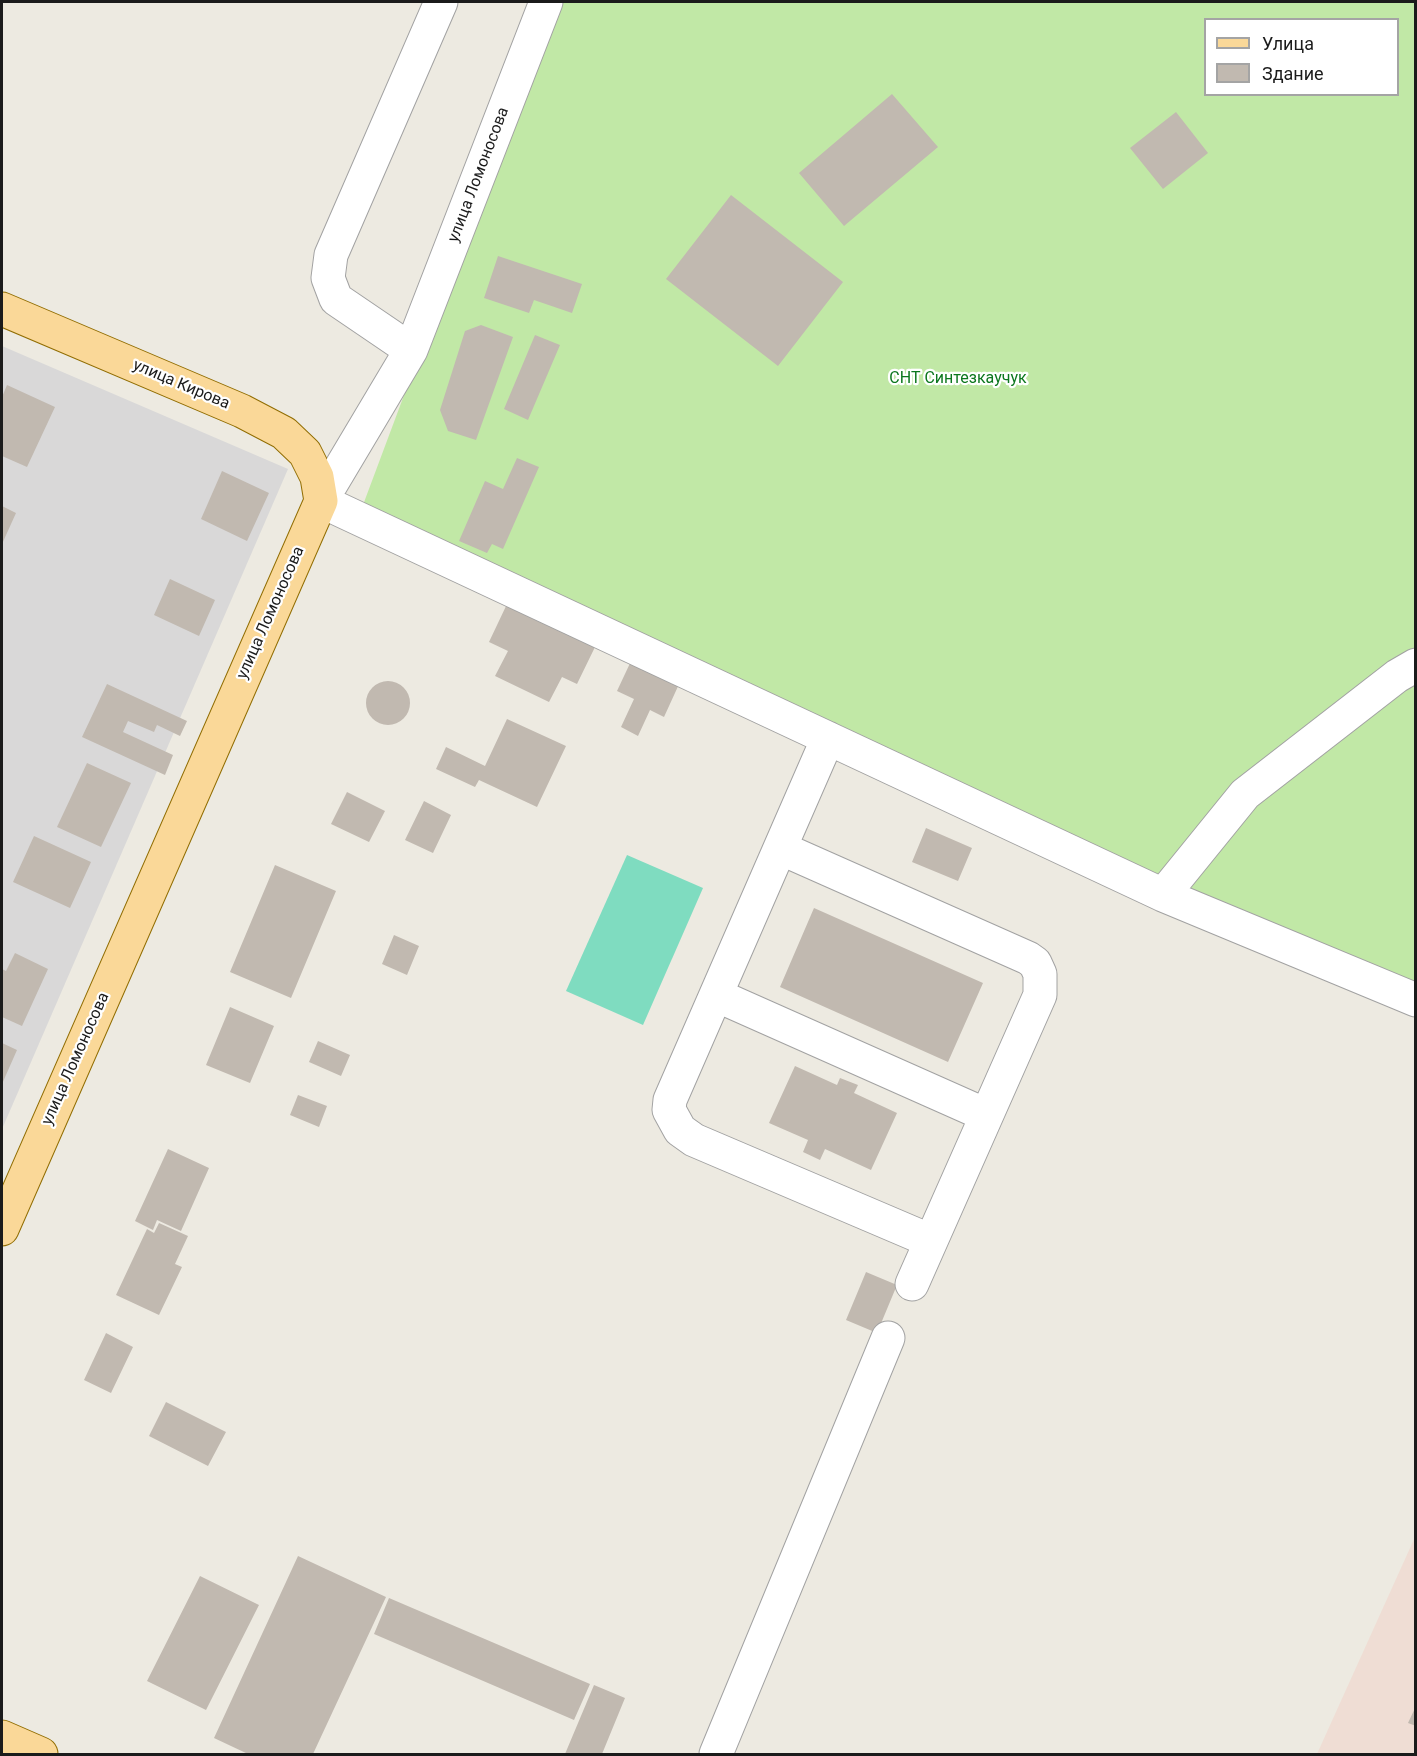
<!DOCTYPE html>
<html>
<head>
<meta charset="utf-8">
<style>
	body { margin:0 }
	#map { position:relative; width:1417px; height:1756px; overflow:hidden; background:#edeae1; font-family:Roboto,sans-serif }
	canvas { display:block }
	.frame { position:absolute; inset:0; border:3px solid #1b1b1b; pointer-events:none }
	.legend { position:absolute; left:1204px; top:18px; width:195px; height:78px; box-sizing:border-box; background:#fff; border:2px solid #a4a4a4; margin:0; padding:8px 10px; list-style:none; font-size:18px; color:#1b1b1b }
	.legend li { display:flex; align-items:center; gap:12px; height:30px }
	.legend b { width:30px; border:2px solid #a4a4a4 }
</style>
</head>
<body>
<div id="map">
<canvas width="1417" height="1756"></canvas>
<div class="frame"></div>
<ul class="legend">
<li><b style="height:8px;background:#fad898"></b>Улица</li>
<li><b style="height:16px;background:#c1b9b0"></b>Здание</li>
</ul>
</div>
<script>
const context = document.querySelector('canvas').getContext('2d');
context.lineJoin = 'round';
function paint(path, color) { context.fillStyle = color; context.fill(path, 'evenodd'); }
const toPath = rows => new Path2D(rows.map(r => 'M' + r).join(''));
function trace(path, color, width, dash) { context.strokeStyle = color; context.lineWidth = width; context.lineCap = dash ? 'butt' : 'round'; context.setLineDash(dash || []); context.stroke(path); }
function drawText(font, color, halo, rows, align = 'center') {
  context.font = font + ' Roboto,sans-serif'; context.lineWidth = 4.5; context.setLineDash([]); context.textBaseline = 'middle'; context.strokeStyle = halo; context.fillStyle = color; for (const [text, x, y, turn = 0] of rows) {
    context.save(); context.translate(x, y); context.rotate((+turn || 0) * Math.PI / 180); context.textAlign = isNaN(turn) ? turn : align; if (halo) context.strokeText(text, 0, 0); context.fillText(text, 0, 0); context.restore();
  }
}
const residential = toPath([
	[2,346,288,469,2,1129]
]);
const military = toPath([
	[1415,1537,1415,1754,1317,1754]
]);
const grass = toPath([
	[551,2,1415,2,1415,998,357,521],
	[1206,20,1398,20,1398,94,1206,94]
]);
const pitch = toPath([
	[627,855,703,888,643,1025,566,991]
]);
const building = toPath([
	[892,94,938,147,844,226,799,173],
	[1176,112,1208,153,1163,189,1130,148],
	[731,195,843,282,778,366,666,279],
	[498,256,582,284,572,313,534,300,529,313,484,298],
	[481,325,513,337,476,440,448,431,440,410,465,331],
	[535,335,560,345,528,420,504,409],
	[7,385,55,407,27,467,2,456,2,397],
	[517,458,539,467,503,549,492,544,487,553,459,541,485,481,503,489],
	[222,471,269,493,247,541,201,519],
	[2,506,16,513,2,544],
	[170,579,215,600,199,636,154,615],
	[507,604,595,647,577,684,562,677,549,702,495,676,508,651,489,642],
	[632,659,680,682,664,717,650,710,638,736,621,727,634,699,617,691],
	'366 703a22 22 0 1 1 44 0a22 22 0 1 1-44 0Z',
	[107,684,187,721,180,736,157,725,154,732,128,721,123,732,173,755,165,775,82,737],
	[507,719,566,746,537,807,479,780,475,787,436,769,446,747,485,766],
	[87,763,131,783,101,847,57,827],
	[347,792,385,811,369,842,331,824],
	[424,801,451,815,433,853,405,840],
	[926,828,972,848,958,881,912,862],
	[34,836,91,862,70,908,13,882],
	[275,865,336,891,291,998,230,972],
	[814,908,983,983,948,1062,780,987],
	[394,935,419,946,407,975,382,964],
	[15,953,48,969,22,1026,2,1017,2,969,6,971],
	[230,1007,274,1026,250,1083,206,1065],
	[318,1041,350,1055,341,1076,309,1062],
	[2,1043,17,1050,2,1084],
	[795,1066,837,1085,840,1078,858,1085,854,1093,897,1113,871,1170,825,1149,820,1160,803,1152,808,1140,769,1123],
	[298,1095,327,1106,319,1127,290,1115],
	[168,1149,209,1168,181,1231,157,1220,153,1230,135,1221],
	[159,1223,188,1236,175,1264,182,1267,159,1315,116,1295,147,1229,154,1233],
	[866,1272,897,1285,877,1333,846,1320],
	[106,1333,133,1347,111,1393,84,1380],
	[166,1402,226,1432,208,1466,149,1436],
	[298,1556,386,1597,313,1754,248,1754,214,1738],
	[200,1576,259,1605,206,1710,147,1681],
	[389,1598,590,1684,574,1720,374,1634],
	[594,1685,625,1698,602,1754,565,1754],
	[1416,1706,1416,1726,1408,1723]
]);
const minor = toPath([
	[546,2,411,350,321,501,1163,895,1416,1000],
	[411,350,336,299,328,278,331,255,441,2],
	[828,738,670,1100,669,1110,680,1130,694,1140,931,1241],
	[780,848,1028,958,1035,963,1040,974,1040,995,912,1284],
	[1163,895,1245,794,1397,676,1416,665],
	[716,995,986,1115],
	[716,1754,888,1338]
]);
const major = toPath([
	[2,309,242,411,284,433,305,453,317,477,321,501,2,1229],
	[2,1737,41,1754]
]);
const streetNames = [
	["улица Ломоносова",479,175,-69],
	["улица Кирова",181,385,23],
	["улица Ломоносова",271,613,-66],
	["улица Ломоносова",76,1059,-66]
];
const parkNames = [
	["СНТ Синтезкаучук",958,379]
];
paint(residential, '#d9d8d8');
paint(military, '#efddd4');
paint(grass, '#c1e8a6');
paint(pitch, '#7fdcc0');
paint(building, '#c1b9b0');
trace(minor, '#a2a2a2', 35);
trace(major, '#916d02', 35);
trace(minor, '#fff', 33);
trace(major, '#fad898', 33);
drawText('16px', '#1b1b1b', '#fff', streetNames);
drawText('16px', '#0c771e', '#fff', parkNames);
</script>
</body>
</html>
